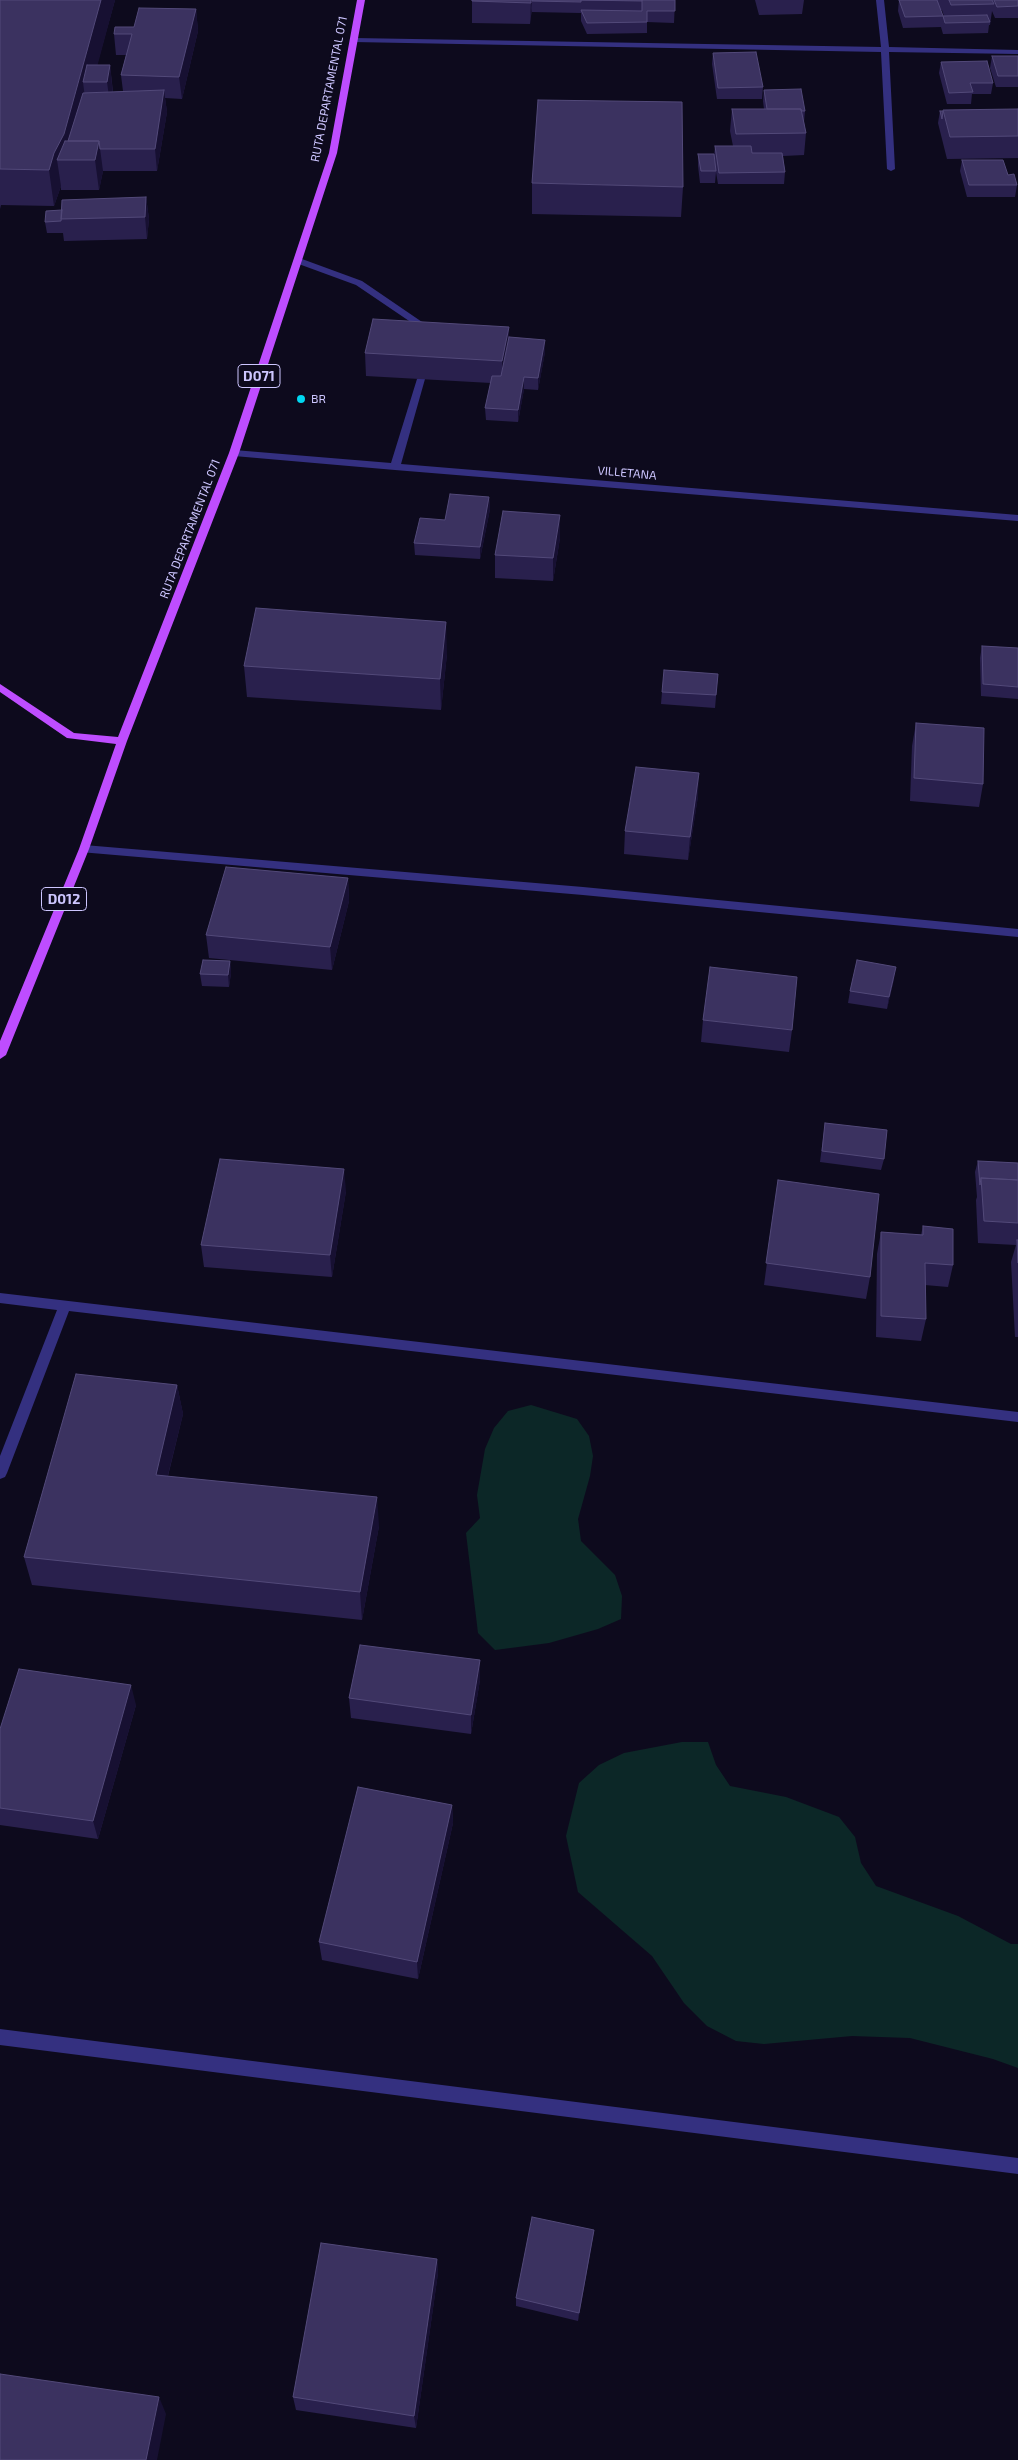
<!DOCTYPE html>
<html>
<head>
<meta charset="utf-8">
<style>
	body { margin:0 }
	canvas { display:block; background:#0d0a1d }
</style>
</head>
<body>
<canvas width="1018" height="2460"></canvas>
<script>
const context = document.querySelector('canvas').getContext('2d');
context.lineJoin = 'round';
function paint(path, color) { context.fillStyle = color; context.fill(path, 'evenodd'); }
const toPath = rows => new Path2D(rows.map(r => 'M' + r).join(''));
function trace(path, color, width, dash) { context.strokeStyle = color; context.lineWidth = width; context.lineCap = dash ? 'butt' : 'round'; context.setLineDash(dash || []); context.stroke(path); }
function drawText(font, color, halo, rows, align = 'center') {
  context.font = font + ' "Exo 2",sans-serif'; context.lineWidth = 4; context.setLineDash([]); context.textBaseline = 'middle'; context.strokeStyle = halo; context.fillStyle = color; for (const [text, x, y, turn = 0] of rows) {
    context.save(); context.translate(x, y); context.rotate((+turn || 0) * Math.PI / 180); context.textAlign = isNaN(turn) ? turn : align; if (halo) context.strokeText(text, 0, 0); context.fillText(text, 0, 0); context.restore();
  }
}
const green = toPath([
	[531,1405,577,1419,589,1436,593,1456,590,1476,578,1519,581,1541,615,1575,622,1596,621,1619,598,1629,549,1643,495,1650,478,1633,466,1533,480,1518,477,1495,485,1449,494,1428,508,1411],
	[682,1742,708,1742,716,1765,730,1786,786,1797,839,1817,855,1837,861,1863,876,1886,958,1916,1011,1944,1018,1944,1018,2068,993,2059,910,2038,852,2036,764,2044,736,2041,707,2026,684,2003,652,1956,578,1892,566,1836,579,1783,599,1765,624,1753]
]);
const minor = toPath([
	[876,0,884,0,889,47,1018,50,1018,54,889,52,895,169,891,171,887,169,881,52,354,42,350,40,354,38,881,47,876,0],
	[296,259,302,259,362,281,425,324,428,335,421,337,418,327,356,285,296,263,296,259],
	[421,376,425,379,401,464,1018,515,1018,521,395,470,234,456,229,453,234,450,391,463,417,379,421,376],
	[84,845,583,887,1018,929,1018,937,583,895,80,852,79,849,84,845],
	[0,1293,1018,1412,1018,1422,69,1311,7,1473,5,1477,0,1479,0,1456,57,1310,0,1303,0,1293],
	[0,2029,1018,2158,1018,2174,0,2045,0,2029]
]);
const major = toPath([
	[357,0,365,0,337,153,239,453,127,741,89,849,6,1055,0,1059,0,1041,79,849,116,744,67,738,0,692,0,684,74,733,118,737,229,453,329,153,357,0]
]);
const wall = toPath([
	[0,0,115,0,97,65,110,65,113,92,123,91,121,75,126,55,116,55,114,34,134,27,196,9,198,31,182,99,165,98,167,112,157,171,103,171,99,190,61,190,61,186,54,206,1,205,0,209],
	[472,0,675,0,674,23,647,22,647,33,587,34,581,21,581,13,532,12,532,8,530,24,472,23],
	[755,0,804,0,802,14,759,15],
	[899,0,1018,0,1018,18,995,18,992,11,990,25,989,25,988,33,943,34,941,27,943,16,944,16,942,10,941,10,943,16,941,27,903,28,898,11],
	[713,53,763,87,762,99,717,99,712,64],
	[992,56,1018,56,1018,87,996,87,990,68],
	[941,62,993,83,991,94,972,94,971,104,947,104,939,73],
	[764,90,805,111,804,122,806,133,804,155,783,156,785,172,784,184,718,184,716,172,715,183,700,183,698,166,698,154,714,157,715,146,733,146,730,131,732,109,764,109,763,101],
	[1018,109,1018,158,947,159,938,123,940,111],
	[962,160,1008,175,1017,185,1015,197,967,197,960,171],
	[532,183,683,187,681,217,532,214],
	[146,197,149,219,147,239,64,241,63,233,47,233,45,222,62,210],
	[509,338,545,352,538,390,524,389,518,422,486,420,485,408,491,383,366,376,365,353],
	[489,497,490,509,480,559,415,555,414,543,445,520],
	[560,538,553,581,495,578,495,555],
	[982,646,1018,648,1018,699,981,696,980,658],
	[447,654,441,710,247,697,244,666],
	[718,674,715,708,661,704,662,692],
	[916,723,983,784,979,807,910,801,912,746],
	[698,796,688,860,624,854,625,831],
	[348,878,349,901,332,970,209,958,206,935],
	[230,961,231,973,229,987,202,986,200,974],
	[894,979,887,1009,848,1003,850,991],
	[703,1020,792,1030,789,1052,701,1042],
	[825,1123,884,1159,881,1170,820,1162],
	[978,1161,1018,1163,1018,1337,1015,1337,1011,1262,1016,1245,978,1243,976,1200,977,1197,975,1172],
	[778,1180,870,1277,866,1299,764,1285],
	[346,1191,332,1277,204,1267,201,1245],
	[923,1226,953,1265,948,1287,925,1285,926,1319,921,1341,876,1337,877,1254,881,1232,921,1235],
	[177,1385,183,1414,168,1476,379,1526,362,1620,32,1585,24,1557],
	[480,1680,471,1734,351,1718,349,1698],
	[136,1705,98,1839,0,1825,0,1729],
	[452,1805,453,1823,418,1979,322,1960,319,1942],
	[594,2230,593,2237,578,2321,516,2306,516,2298],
	[437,2259,438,2273,416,2428,296,2410,293,2397]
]);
const shadedWall = toPath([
	[101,0,115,0,93,82,83,82,86,106,75,148,57,160,61,186,54,206,49,170],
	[531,0,532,0,530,24],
	[196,9,198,31,182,99,179,77],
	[110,65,113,95,111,111,107,82],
	[164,90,167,112,157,171,155,149],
	[99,141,103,171,99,190,95,160],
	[146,197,149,219,147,239,145,217],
	[509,327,509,349,502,384,502,361],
	[545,340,545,352,538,390,538,378],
	[524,377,524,389,518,422,518,410],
	[489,497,490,509,480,559,480,547],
	[560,515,560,538,553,581,553,558],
	[446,622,447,654,441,710,440,679],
	[699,773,698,796,688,860,690,837],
	[348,878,349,901,332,970,330,947],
	[230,961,231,973,229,987,228,975],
	[896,967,894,979,887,1009,889,997],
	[344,1169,346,1191,332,1277,330,1255],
	[177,1385,183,1414,161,1503,156,1475],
	[377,1497,379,1526,362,1620,360,1592],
	[480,1660,480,1680,471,1734,471,1715],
	[131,1685,136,1705,98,1839,93,1821],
	[452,1805,453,1823,418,1979,417,1962],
	[594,2230,593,2237,578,2321,579,2313],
	[437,2259,438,2273,416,2428,414,2416],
	[159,2397,166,2414,157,2460,146,2460]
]);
const building = toPath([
	[0,0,101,0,64,134,54,153,49,170,0,169,0,0],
	[472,0,531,0,531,3,472,1,472,0],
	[532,0,581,0,581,2,532,1,532,0],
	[581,0,642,0,642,1,581,0],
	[642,0,675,0,675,11,647,11,647,22,587,23,581,10,642,11,642,0],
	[899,0,937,0,943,16,905,17,899,0],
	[949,0,992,0,994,4,951,5,949,0],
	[994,0,1018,0,1018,6,997,7,994,0],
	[139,8,196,9,179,77,121,75,132,34,114,34,115,27,134,27,139,8],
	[987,15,990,22,945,23,943,16,987,15],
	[756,52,763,87,718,88,713,53,756,52],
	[992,56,1018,56,1018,76,998,76,992,56],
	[987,61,993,83,970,83,973,92,949,93,941,62,987,61],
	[87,65,110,65,107,82,83,82,87,65],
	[801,89,805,111,801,111,801,109,767,109,764,90,801,89],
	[164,90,155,149,100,149,99,141,68,141,83,93,164,90],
	[538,100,682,102,683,187,532,183,538,100],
	[732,109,801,109,806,133,736,134,732,109],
	[1018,109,1018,136,950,137,943,110,1018,109],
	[940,111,943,111,942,119,940,111],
	[65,141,99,141,95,160,57,160,65,141],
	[715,146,751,146,752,153,782,153,785,172,719,173,715,146],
	[698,154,714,154,716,171,701,171,698,154],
	[962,160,1003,160,1008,175,1014,174,1017,185,969,185,962,160],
	[146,197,145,217,61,219,62,200,146,197],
	[62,210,61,221,45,222,46,211,62,210],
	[373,319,509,327,502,361,365,353,373,319],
	[509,337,545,340,538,378,524,377,518,410,485,408,492,376,501,376,509,337],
	[450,494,489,497,480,547,414,543,420,518,445,520,450,494],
	[503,511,560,515,553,558,495,555,503,511],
	[256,608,446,622,440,679,244,666,256,608],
	[982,646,1018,648,1018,687,983,684,982,646],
	[664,670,718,674,716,695,662,692,664,670],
	[916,723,984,728,983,784,914,778,916,723],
	[636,767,699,773,690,837,625,831,636,767],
	[226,867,348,878,330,947,206,935,226,867],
	[203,960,230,961,228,975,200,974,203,960],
	[857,960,896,967,889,997,850,991,857,960],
	[710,967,797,977,792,1030,703,1020,710,967],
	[825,1123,887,1130,884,1159,822,1151,825,1123],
	[220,1159,344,1169,330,1255,201,1245,220,1159],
	[978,1161,1018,1163,1018,1180,981,1178,980,1185,978,1161],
	[981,1178,1018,1180,1018,1223,984,1221,981,1178],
	[778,1180,879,1194,870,1277,766,1263,778,1180],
	[923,1226,953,1229,953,1265,925,1263,926,1319,881,1316,881,1232,923,1235,923,1226],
	[1017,1240,1018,1240,1018,1263,1017,1240],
	[76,1374,177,1385,156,1475,377,1497,360,1592,24,1557,76,1374],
	[360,1645,480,1660,471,1715,349,1698,360,1645],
	[19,1669,131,1685,93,1821,0,1808,0,1729,19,1669],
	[358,1787,452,1805,417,1962,319,1942,358,1787],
	[532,2217,594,2230,579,2313,516,2298,532,2217],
	[321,2243,437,2259,414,2416,293,2397,321,2243],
	[0,2374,159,2397,146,2460,0,2460,0,2374]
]);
const markers = [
	[301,399,5,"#00d7f1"]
];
const farStreetnames = [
	["RUTA DEPARTAMENTAL 071",329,89,-79],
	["VILLETANA",627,473,5],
	["RUTA DEPARTAMENTAL 071",190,529,-69]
];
const farPoinames = [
	["BR",311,399]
];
const shields = [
	[259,376,42],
	[64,899,45]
];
const shieldNames = [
	["D071",259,376],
	["D012",64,899]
];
paint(green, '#0c2727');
paint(minor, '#343080');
paint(major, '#be4dff');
paint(wall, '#29204d');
paint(shadedWall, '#171032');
paint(building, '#3b3260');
trace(building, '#524979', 1);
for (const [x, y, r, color] of markers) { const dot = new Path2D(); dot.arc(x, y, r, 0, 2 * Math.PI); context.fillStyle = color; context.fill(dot); trace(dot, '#0d0a1d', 2); }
drawText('12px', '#cdc6ff', '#0d0a1d', farStreetnames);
drawText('12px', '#cdc6ff', '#0d0a1d', farPoinames, 'left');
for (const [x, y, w] of shields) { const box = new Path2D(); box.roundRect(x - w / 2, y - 11.5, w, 23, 4); context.fillStyle = '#0d0a1d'; context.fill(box); trace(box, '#cdc6ff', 1); }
drawText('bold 14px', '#cdc6ff', null, shieldNames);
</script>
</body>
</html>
